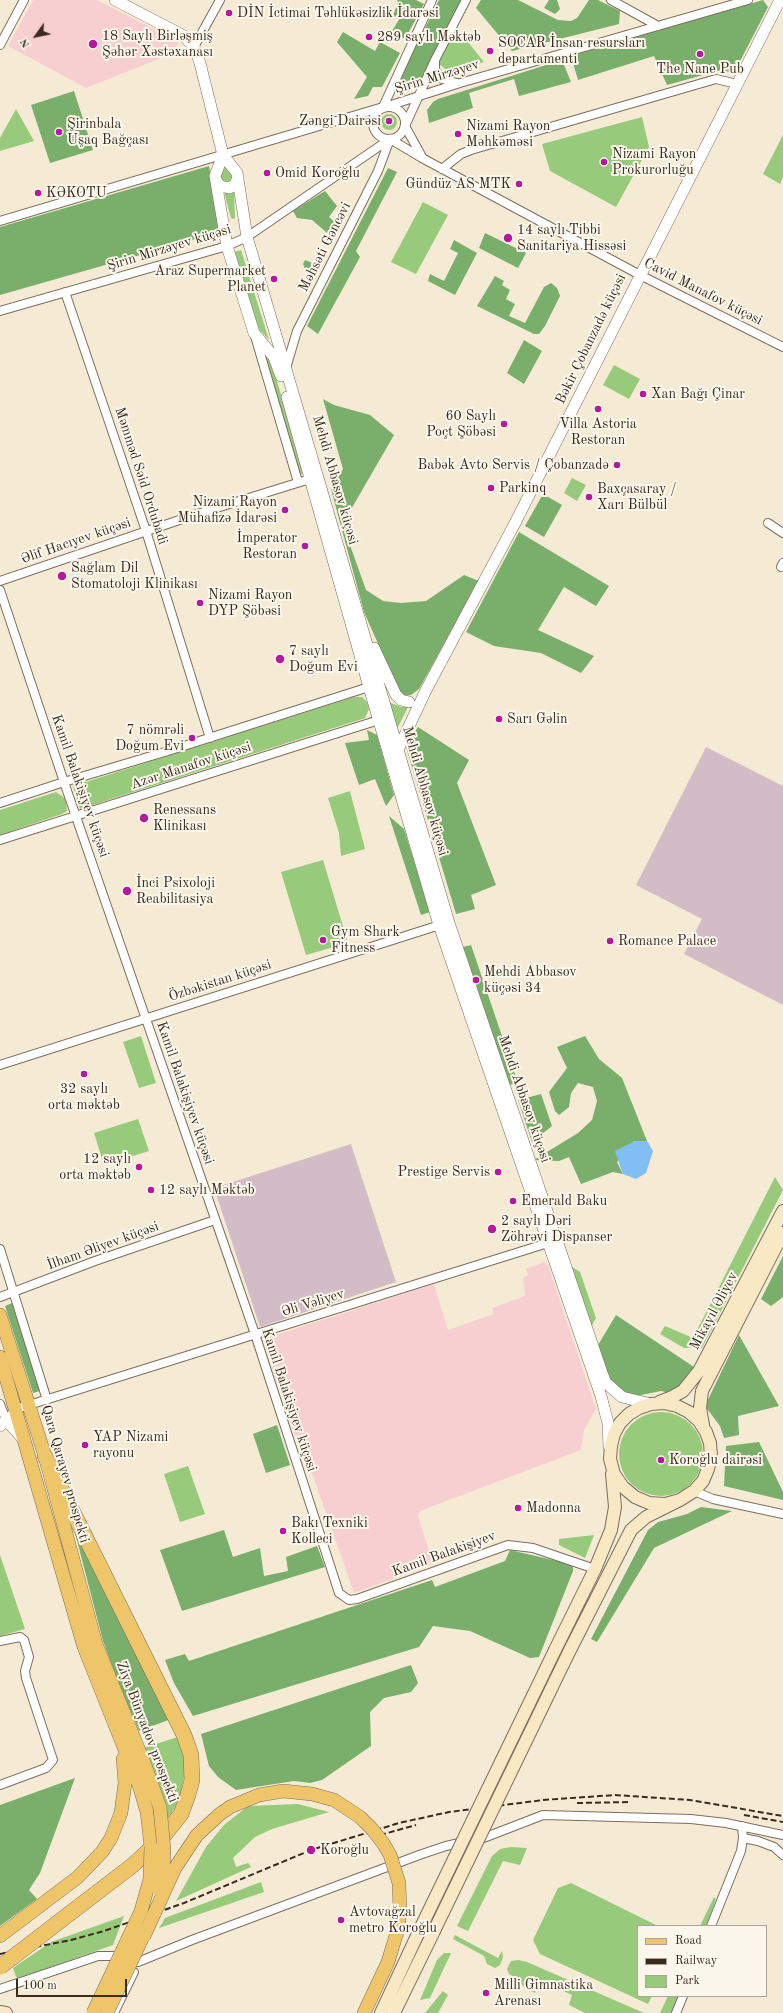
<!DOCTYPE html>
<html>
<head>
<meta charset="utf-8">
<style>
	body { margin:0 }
	#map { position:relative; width:783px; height:2013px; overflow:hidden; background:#f5ebd5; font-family:"Old Standard TT",serif }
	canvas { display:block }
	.legend { position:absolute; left:637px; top:1925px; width:130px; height:72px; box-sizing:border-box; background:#fbf7ec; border:1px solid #aea59a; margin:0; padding:5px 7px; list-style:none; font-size:12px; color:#3b2a1e }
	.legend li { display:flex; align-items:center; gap:8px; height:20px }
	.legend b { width:20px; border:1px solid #aea59a }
	.north { position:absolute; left:16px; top:16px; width:40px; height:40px; -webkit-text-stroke:3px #fbf7ec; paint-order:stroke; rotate:237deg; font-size:11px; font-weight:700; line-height:16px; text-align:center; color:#3b2a1e }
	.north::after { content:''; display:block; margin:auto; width:14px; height:18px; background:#3b2a1e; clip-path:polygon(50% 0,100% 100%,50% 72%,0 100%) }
	.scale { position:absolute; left:16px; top:1979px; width:111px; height:18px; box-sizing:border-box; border:2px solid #3b2a1e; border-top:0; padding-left:5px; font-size:12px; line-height:14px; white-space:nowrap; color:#3b2a1e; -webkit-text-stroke:3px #fbf7ec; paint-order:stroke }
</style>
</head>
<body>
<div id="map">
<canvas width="783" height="2013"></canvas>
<ul class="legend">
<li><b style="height:5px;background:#eec569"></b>Road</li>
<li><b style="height:5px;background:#3b2a1e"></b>Railway</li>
<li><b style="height:11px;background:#97ca7b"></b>Park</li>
</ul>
<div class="north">N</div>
<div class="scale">100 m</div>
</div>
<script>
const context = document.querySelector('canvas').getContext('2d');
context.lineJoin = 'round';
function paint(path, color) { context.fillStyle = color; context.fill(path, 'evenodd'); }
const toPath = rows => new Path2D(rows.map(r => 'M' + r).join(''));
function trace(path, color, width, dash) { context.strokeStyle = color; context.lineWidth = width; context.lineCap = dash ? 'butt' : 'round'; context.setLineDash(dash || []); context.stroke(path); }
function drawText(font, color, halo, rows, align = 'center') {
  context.font = font + ' "Old Standard TT",serif'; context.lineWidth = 4; context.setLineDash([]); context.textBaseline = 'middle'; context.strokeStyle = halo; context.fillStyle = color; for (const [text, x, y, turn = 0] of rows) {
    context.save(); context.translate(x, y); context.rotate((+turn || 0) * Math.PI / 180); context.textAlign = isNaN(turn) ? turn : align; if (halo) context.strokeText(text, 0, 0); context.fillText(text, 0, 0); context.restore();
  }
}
const built = toPath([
	[33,0,97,0,179,42,171,54,86,88,8,46],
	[544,1262,548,1265,596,1409,584,1430,581,1450,420,1511,418,1516,433,1564,354,1593,312,1473,308,1474,264,1342,266,1338,434,1284,448,1330,494,1314,492,1308,525,1296,523,1278,528,1275,526,1269]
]);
const industrial = toPath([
	[706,747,783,786,783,1005,684,954,702,919,636,885],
	[351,1144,396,1282,260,1327,214,1188]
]);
const green = toPath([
	[454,32,468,42,484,62,450,73,438,63],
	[16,109,34,141,0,151,0,138],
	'381 122a8 8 0 1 1 16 0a8 8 0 1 1-16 0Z',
	[642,117,649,147,616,207,550,171,542,144],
	[783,135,783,177,780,184,763,174],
	'219 175a7 7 0 1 1 14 0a7 7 0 1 1-14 0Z',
	[234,191,235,218,233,219,231,218,224,192],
	[423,202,448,215,416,274,391,262],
	[241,250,269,340,258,328,234,252],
	[264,353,272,364,304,473,300,474],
	[614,365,640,379,629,399,603,385],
	[572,478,586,485,577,501,564,493],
	[354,697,362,697,367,702,369,709,365,718,359,720,80,809,73,786],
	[386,701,401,707,408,707,395,733],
	[350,791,365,849,341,856,339,833,328,798],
	[56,792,66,799,67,811,62,814,0,835,0,810],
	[323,860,348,943,306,955,281,872],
	[141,1036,156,1083,139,1088,123,1042],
	[138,1119,149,1151,104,1165,94,1133],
	[775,1177,783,1190,702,1348,684,1348,660,1334,665,1326,693,1338],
	[568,1264,580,1272,596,1318,590,1329],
	'619 1454a42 42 0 1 1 84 0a42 42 0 1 1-84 0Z',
	[188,1466,205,1514,180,1522,164,1474],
	[594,1535,585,1558,559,1545,559,1539],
	[0,1555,25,1629,0,1636],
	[178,1737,186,1766,181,1793,174,1809,167,1819,143,1748],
	[298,1804,329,1812,272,1829,255,1837,233,1858,236,1867,248,1863,251,1867,176,1901,206,1847,224,1825,248,1806],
	[511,1847,527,1848,520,1865,503,1861,468,1931,457,1926,492,1856,500,1849],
	[261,1882,264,1892,159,1928,165,1918],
	[571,1883,658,1926,638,1926,638,1996,652,1996,648,2004,540,1954,533,1940,558,1888],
	[714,1897,716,1899,706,1926,700,1926],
	[124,1916,113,1945,17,1979,13,1968,51,1942],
	[455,1935,498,1958,502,1951,503,1957,500,1965,495,1968,487,1964,484,1956,453,1939],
	[444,1953,451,1953,430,1998,420,2000,437,1960],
	[518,1960,527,1962,644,2013,585,2013,569,2005,572,1995,541,1981,535,1993,525,1988,516,1978,509,1974,507,1969,511,1961],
	[443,1991,448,1995,438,2013,425,2013],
	[668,1996,679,1996,672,2013,660,2013]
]);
const forest = toPath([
	[396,0,416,0,424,4,405,39,392,31,400,18,393,16,398,1],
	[439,0,461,0,420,81,415,86,410,88,404,85,401,81,402,74],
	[481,0,518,0,558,20,571,21,577,18,589,0,598,0,620,11,619,24,512,51,476,8],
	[549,0,557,0,560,9,555,14,544,8],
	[763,0,768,7,734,73,721,70,667,85,654,56,578,80,571,56],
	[343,32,375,51,380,42,400,53,382,87,373,87,368,96,354,99,367,77,337,42],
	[562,60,571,82,519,96,514,79,469,93,473,108,429,123,427,110,433,102,438,99],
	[74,91,93,150,50,163,31,105],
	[209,166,221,232,0,295,0,227],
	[388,168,397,172,356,251,360,257,318,334,307,326],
	[325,191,337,206,329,217,339,226,333,238,312,220,297,218,293,211],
	[485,233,526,253,518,268,479,248],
	[454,240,477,253,455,295,428,281,430,274,444,281,458,253,450,249],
	[305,260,320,266,312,284,303,264],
	[495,276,504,281,502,285,510,290,506,299,515,304,509,316,525,323,544,287,551,283,557,288,560,296,545,326,539,334,534,334,477,306],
	[524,340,542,351,524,384,507,373],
	[323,399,334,405,370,415,394,435,346,518,351,548,366,590,383,601,401,603,426,601,464,575,479,581,419,689,411,695,404,696,399,691,364,612,331,489,343,469],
	[543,494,562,505,544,537,525,526],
	[519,532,609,586,596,606,564,587,538,630,594,656,581,673,541,653,494,646,466,632],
	[418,727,469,760,457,783,496,885,471,895,475,909,456,914,406,747],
	[367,730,377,735,394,795,386,806,375,779,359,785,345,743,369,740],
	[389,816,404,829,430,912,421,915],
	[471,945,518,1083,509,1085,463,947],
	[585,1036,599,1059,622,1078,647,1141,634,1141,617,1162,623,1174,613,1172,581,1184,569,1157,559,1161,534,1160,578,1133,592,1120,597,1101,593,1087,578,1083,571,1093,569,1107,559,1115,555,1111,549,1092,567,1068,557,1047],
	[541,1094,552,1126,532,1142,518,1100],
	[783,1256,783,1297,771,1306,761,1299],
	[12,1303,40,1391,33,1393,5,1306],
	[616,1315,694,1367,690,1376,673,1394,661,1391,631,1397,609,1382,595,1350],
	[739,1335,779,1406,738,1416,739,1435,724,1438,720,1426,705,1406],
	[277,1425,290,1465,266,1473,253,1434],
	[759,1442,783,1492,783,1500,724,1486,726,1446],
	[701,1507,732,1511,654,1548,597,1642,591,1639,648,1530,658,1522,687,1514],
	[74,1529,171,1719,139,1731,118,1682,103,1641],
	[224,1530,233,1557,260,1548,264,1576,288,1571,286,1557,317,1546,325,1567,182,1611,160,1550],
	[510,1550,570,1564,573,1567,573,1571,539,1657,530,1658,470,1631,433,1626,419,1647,193,1716,174,1683,165,1660,185,1654,189,1661,432,1580,435,1587,505,1561],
	[411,1665,418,1683,411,1692,384,1698,370,1712,371,1746,322,1780,310,1783,294,1781,236,1790,218,1777,209,1766,201,1734],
	[75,1778,40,1873,29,1890,37,1899,0,1926,0,1805]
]);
const water = toPath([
	[635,1141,647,1141,653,1151,646,1173,636,1179,623,1174,615,1151]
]);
const minor = toPath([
	[611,0,658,26],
	[0,45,24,0],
	[194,47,220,0],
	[435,61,435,70,442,79,457,83],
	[388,106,460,83,748,0],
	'373 123a16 16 0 1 1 32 0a16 16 0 1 1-32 0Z',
	[390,139,422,158,640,275,783,347],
	[422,157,405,126,435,60,466,0],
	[442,169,461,154,471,150,716,79,737,84],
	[0,221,383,107,432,0],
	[65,292,146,531,210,738],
	[0,311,227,246,247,237,390,139],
	[255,336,298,482],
	[286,368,297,331,378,171,390,139],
	[768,523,783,533],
	[781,567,783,563],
	[0,581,194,515,310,479],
	[0,590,64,782,255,1334,339,1593,349,1600,357,1599,508,1545,533,1548,595,1569],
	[0,803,64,782,168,751,369,687],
	[0,840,382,719],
	[0,1065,443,924],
	[0,1249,47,1400],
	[0,1297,95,1261,215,1220],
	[0,1404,6,1420,16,1409,29,1405,548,1243],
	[694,1491,713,1499,783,1514],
	[0,1641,20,1637,24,1640,29,1657,25,1671,26,1678,53,1760,46,1768,0,1785],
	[743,1838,758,1841,774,1847,783,1855],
	[711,1926,741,1851,743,1838,742,1826],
	[0,1989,98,1956,113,1956,138,1962,192,1940,422,1854,446,1846,486,1837,543,1815,691,1819,726,1823,783,1835],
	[114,2013,134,1972],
	[676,2013,683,1996]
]);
const tertiary = toPath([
	[115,0,184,36,194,47,200,63,223,155,237,173,247,237,449,923,602,1373,606,1383,622,1397,651,1404],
	[223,155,215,176,227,246,254,333,274,357,281,376],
	[216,180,220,186,229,188,235,185,238,177],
	[287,397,369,687,439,925,601,1396,608,1423,609,1446],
	[374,648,396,695,401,700,409,702],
	[397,752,426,690,514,525,780,0],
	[0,1426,6,1420,24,1440]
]);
const secondary = toPath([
	[659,1402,672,1397,683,1391,699,1371,783,1211],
	[703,1425,700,1408,702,1391,783,1233],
	[555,1650,595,1569,611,1530,615,1507,612,1474],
	[569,1652,631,1530,646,1517,680,1500,694,1491,703,1481,708,1469,711,1456,710,1443,706,1432,699,1421,689,1412,677,1406,664,1403,651,1404,639,1408,629,1414,620,1423,614,1434,611,1446,610,1459,614,1474,623,1487,635,1497,649,1503,665,1504,680,1500],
	[0,2012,6,2013],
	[381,2013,422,1925],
	[394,2013,434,1931]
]);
const primary = toPath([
	[0,1315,45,1456,96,1644,146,1768,160,1808],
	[0,1357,84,1647,139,1785,147,1812,151,1847],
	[0,1936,78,1877,102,1852,111,1838,121,1813,125,1783,123,1759],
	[364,2013,388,1962,397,1932]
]);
const motorway = toPath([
	[45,1456,184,1735,191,1755,192,1780,188,1795,181,1814,161,1839,133,1865]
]);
const rail = toPath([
	[577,1803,630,1802],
	[744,1815,783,1822],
	[380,1835,416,1825],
	[0,1954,71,1940,104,1931,184,1903,311,1850,399,1823,449,1812,543,1800,615,1795,690,1800,783,1816]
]);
const secondaryBridge = toPath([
	[422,1925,555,1650],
	[434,1931,569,1652]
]);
const primaryBridge = toPath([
	[159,1890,163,1873,164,1849,160,1808],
	[144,1936,175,1868,197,1835,220,1814,230,1807,259,1795,283,1791,312,1794,334,1800,360,1817,372,1829,383,1843,390,1855,399,1883,400,1913,397,1932],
	[93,2013,141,1911,150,1879,151,1847],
	[107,2013,147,1928]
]);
const motorwayBridge = toPath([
	[0,1967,133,1865]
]);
const markers = [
	[229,13,4,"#b5179e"],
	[369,37,4,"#b5179e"],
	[93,44,5,"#b5179e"],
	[490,51,4,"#b5179e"],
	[700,54,4,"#b5179e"],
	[389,121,4,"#b5179e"],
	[59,132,4,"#b5179e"],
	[458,134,4,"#b5179e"],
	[604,162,4,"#b5179e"],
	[267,173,4,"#b5179e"],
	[519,184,4,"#b5179e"],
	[38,193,4,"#b5179e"],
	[508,238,5,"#b5179e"],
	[274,279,4,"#b5179e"],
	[643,394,4,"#b5179e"],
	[598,409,4,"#b5179e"],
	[504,424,4,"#b5179e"],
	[617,465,4,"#b5179e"],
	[491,488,4,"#b5179e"],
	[589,497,4,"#b5179e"],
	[285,510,4,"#b5179e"],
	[305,546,4,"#b5179e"],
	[62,576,5,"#b5179e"],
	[200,603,4,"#b5179e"],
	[280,659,5,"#b5179e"],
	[499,719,4,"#b5179e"],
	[192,738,4,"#b5179e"],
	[144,818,5,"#b5179e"],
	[127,891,5,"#b5179e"],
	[323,940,4,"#b5179e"],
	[610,941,4,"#b5179e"],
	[476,980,4,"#b5179e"],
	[84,1074,4,"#b5179e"],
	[139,1167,4,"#b5179e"],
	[498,1172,4,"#b5179e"],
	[151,1190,4,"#b5179e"],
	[513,1201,4,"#b5179e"],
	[492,1229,5,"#b5179e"],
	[85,1445,4,"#b5179e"],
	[661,1460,4,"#b5179e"],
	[518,1508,4,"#b5179e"],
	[283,1531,4,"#b5179e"],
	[311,1850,5,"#b5179e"],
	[341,1920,4,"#b5179e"],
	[486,1993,4,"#b5179e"]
];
const poiNames = [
	["DİN İctimai Təhlükəsizlik İdarəsi",237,13],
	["18 Saylı Birləşmiş",102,36],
	["Şəhər Xəstəxanası",102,52],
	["289 saylı Məktəb",377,37],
	["SOCAR İnsan resursları",498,43],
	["departamenti",498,59],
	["The Nane Pub",700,69,"center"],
	["Zəngi Dairəsi",381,121,"right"],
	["Şirinbala",67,124],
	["Uşaq Bağçası",67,140],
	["Nizami Rayon",466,126],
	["Məhkəməsi",466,142],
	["Nizami Rayon",612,154],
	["Prokurorluğu",612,170],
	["Omid Koroğlu",275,173],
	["Gündüz AS MTK",511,184,"right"],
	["KƏKOTU",46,193],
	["14 saylı Tibbi",517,230],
	["Sanitariya Hissəsi",517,246],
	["Araz Supermarket",266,271,"right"],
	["Planet",266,287,"right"],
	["Xan Bağı Çinar",651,394],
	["60 Saylı",496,416,"right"],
	["Poçt Şöbəsi",496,432,"right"],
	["Villa Astoria",598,424,"center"],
	["Restoran",598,440,"center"],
	["Babək Avto Servis / Çobanzadə",609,465,"right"],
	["Parkinq",499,488],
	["Baxçasaray /",597,489],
	["Xarı Bülbül",597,505],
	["Nizami Rayon",277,502,"right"],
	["Mühafizə İdarəsi",277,518,"right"],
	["İmperator",297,538,"right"],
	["Restoran",297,554,"right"],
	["Sağlam Dil",71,568],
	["Stomatoloji Klinikası",71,584],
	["Nizami Rayon",208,595],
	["DYP Şöbəsi",208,611],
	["7 saylı",289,651],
	["Doğum Evi",289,667],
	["Sarı Gəlin",507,719],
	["7 nömrəli",184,730,"right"],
	["Doğum Evi",184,746,"right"],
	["Renessans",153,810],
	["Klinikası",153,826],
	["İnci Psixoloji",136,883],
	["Reabilitasiya",136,899],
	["Gym Shark",331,932],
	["Fitness",331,948],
	["Romance Palace",618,941],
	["Mehdi Abbasov",484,972],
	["küçəsi 34",484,988],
	["32 saylı",84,1089,"center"],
	["orta məktəb",84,1105,"center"],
	["12 saylı",131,1159,"right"],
	["orta məktəb",131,1175,"right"],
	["Prestige Servis",490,1172,"right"],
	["12 saylı Məktəb",159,1190],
	["Emerald Baku",521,1201],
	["2 saylı Dəri",501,1221],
	["Zöhrəvi Dispanser",501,1237],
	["YAP Nizami",93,1437],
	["rayonu",93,1453],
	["Koroğlu dairəsi",669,1460],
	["Madonna",526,1508],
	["Bakı Texniki",291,1523],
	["Kolleci",291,1539],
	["Koroğlu",320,1850],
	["Avtovağzal",349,1912],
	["metro Koroğlu",349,1928],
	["Milli Gimnastika",494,1985],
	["Arenası",494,2001]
];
const streetNames = [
	["Şirin Mirzəyev",437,77,-17],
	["Məhsəti Gəncəvi",325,247,-63],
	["Şirin Mirzəyev küçəsi",169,248,-17],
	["Cavid Manafov küçəsi",703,292,27],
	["Bəkir Çobanzadə küçəsi",591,339,-64],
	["Məmməd Səid Ordubadi",141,476,72],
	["Mehdi Abbasov küçəsi",335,480,74],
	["Əlif Hacıyev küçəsi",76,541,-19],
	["Azər Manafov küçəsi",191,766,-18],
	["Kamil Balakişiyev küçəsi",80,786,71],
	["Mehdi Abbasov küçəsi",425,791,74],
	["Özbəkistan küçəsi",220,981,-18],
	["Kamil Balakişiyev küçəsi",185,1093,71],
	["Mehdi Abbasov küçəsi",524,1099,71],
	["İlham Əliyev küçəsi",103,1246,-20],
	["Əli Vəliyev",313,1303,-17],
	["Mikayıl Əliyev",714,1311,-62],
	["Kamil Balakişiyev küçəsi",289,1400,72],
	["Qara Qarayev prospekti",65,1474,74],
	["Kamil Balakişiyev",444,1554,-20],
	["Ziya Bünyadov prospekti",147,1732,69]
];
paint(built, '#f7cfd1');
paint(industrial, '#d2bdc6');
paint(green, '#97ca7b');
paint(forest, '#79ae6b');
paint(water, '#80bef3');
trace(minor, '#7c6e5e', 10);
trace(tertiary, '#7c6e5e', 12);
trace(secondary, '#7c6e5e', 14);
trace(primary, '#7c6e5e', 14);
trace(motorway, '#7c6e5e', 16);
trace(minor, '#fff', 8);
trace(tertiary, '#fff', 11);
trace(secondary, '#f8e8c3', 12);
trace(primary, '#eec569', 13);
trace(motorway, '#eec569', 15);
trace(rail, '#3b2a1e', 2, [6, 3]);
trace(secondaryBridge, '#7c6e5e', 14, []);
trace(primaryBridge, '#7c6e5e', 14, []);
trace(motorwayBridge, '#7c6e5e', 16, []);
trace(secondaryBridge, '#f8e8c3', 12);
trace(primaryBridge, '#eec569', 13);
trace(motorwayBridge, '#eec569', 15);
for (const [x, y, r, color] of markers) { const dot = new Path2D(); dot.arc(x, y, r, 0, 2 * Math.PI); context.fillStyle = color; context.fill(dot); trace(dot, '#fbf7ec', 1.5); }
drawText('14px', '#3b2a1e', '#fbf7ec', poiNames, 'left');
drawText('14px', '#3b2a1e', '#fbf7ec', streetNames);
</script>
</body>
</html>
